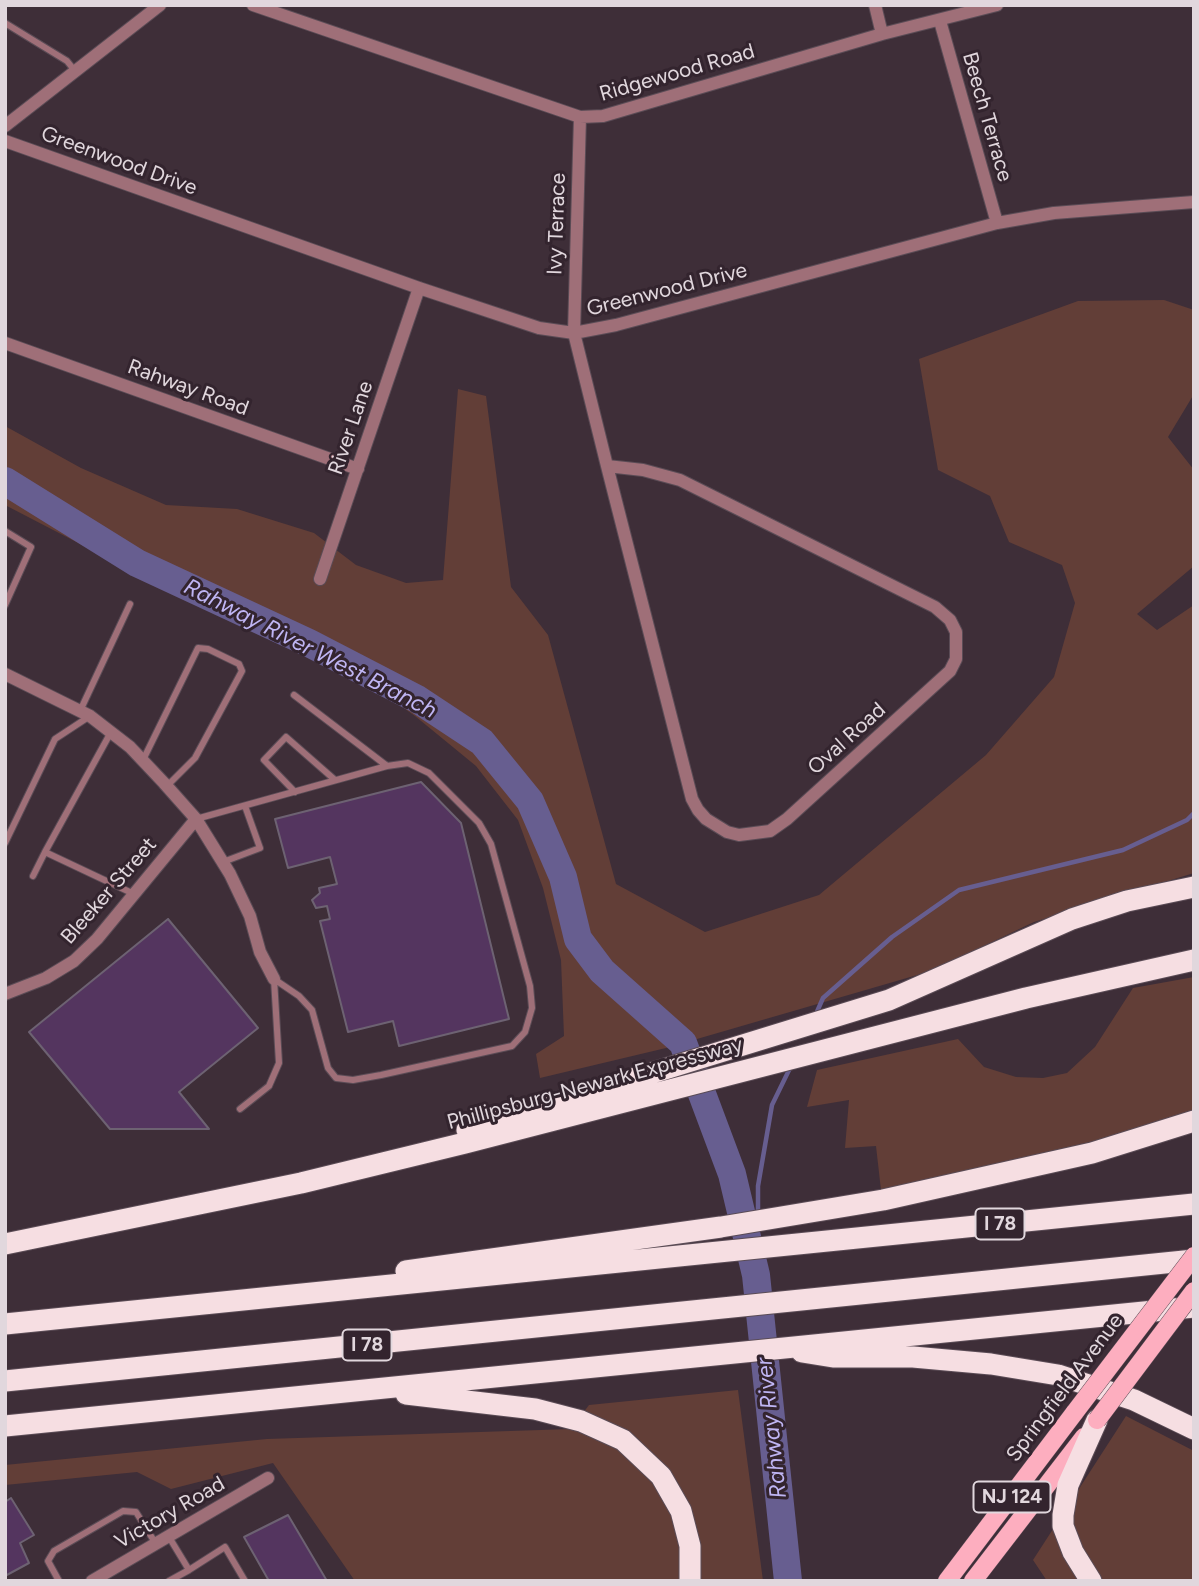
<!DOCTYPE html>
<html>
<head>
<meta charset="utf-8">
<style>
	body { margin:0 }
	#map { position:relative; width:1199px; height:1586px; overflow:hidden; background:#3e2e38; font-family:Figtree,sans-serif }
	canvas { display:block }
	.frame { position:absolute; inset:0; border:7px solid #e1d7dd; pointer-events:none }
</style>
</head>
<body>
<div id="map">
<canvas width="1199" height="1586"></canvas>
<div class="frame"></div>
</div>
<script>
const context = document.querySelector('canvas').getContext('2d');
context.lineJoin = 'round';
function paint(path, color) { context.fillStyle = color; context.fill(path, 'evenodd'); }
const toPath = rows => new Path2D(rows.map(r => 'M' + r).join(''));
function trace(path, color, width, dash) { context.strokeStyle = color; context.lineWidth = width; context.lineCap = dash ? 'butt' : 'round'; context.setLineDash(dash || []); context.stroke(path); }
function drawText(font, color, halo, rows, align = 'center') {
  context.font = font + ' Figtree,sans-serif'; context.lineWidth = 6; context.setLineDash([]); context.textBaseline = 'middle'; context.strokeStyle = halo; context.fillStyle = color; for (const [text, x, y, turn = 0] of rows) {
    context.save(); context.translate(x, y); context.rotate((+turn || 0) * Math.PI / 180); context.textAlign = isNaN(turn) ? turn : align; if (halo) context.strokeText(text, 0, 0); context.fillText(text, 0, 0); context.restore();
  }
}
const green = toPath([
	[1164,300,1194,310,1194,394,1168,437,1194,470,1194,566,1137,614,1157,630,1194,605,1194,873,1034,922,931,971,666,1048,540,1078,536,1054,564,1036,561,960,543,888,518,820,476,766,415,716,352,671,111,560,5,505,5,426,81,468,166,505,237,509,314,533,356,565,406,583,443,580,458,389,486,396,511,587,548,635,616,884,705,932,819,895,986,755,1054,677,1075,603,1062,565,1009,542,990,496,938,470,919,359,1078,301],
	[1194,977,1194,1110,1096,1141,881,1190,876,1146,845,1148,849,1100,807,1107,817,1070,958,1039,984,1067,1016,1077,1043,1078,1067,1073,1095,1047,1133,988],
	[738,1390,763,1581,355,1581,273,1463,171,1489,137,1472,5,1485,5,1465,267,1439,571,1429,589,1405],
	[1126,1416,1194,1451,1194,1581,1047,1581,1033,1560]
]);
const stream = toPath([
	[816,1014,823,998,892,937,959,890,1123,850,1187,820,1194,813],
	[758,1216,758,1186,772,1105,791,1066],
	[756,1275,757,1253]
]);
const river = toPath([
	[5,481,137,563,309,643,417,699,482,742,530,801,563,877,578,939,602,971,683,1043,732,1174,756,1275,788,1581]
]);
const building = toPath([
	[421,782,461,823,509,1019,399,1046,393,1021,348,1032,320,921,330,919,327,906,316,908,312,900,320,893,319,888,337,884,330,857,288,868,275,819,421,782],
	[168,919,258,1028,179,1092,209,1129,110,1129,29,1032,168,919],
	[11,1498,34,1535,20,1543,29,1563,5,1576,5,1502,11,1498],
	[288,1515,327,1581,269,1581,244,1537,288,1515]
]);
const service = toPath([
	[5,23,67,61,75,71],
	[5,531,31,547,5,605],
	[80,711,130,604],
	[111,732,45,852,134,894],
	[143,760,198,648,208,649,239,664,242,671,195,758,167,786],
	[295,792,264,760,286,737,335,780],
	[196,819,387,766,294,695],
	[5,843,55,739,90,716],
	[223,862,260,848,245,806],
	[33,876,45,852],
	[274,979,299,996,312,1010,328,1068,336,1078,353,1080,381,1075,512,1046,525,1032,532,1008,530,986,491,844,479,823,429,773,408,763,387,766],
	[240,1109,269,1086,279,1063,274,979],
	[169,1537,189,1570,225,1547,245,1581],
	[59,1581,48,1561,54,1551,123,1511,136,1512,156,1544],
	[169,1581,189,1570]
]);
const minor = toPath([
	[253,5,580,117,603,116,882,34,997,5],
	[875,5,882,34],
	[940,21,997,223],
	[580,117,574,333,607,466,692,799,698,810,706,819,727,832,739,835,770,831,787,819,950,671,956,659,956,632,950,620,935,607,680,480,643,470,607,466],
	[5,126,160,5],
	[5,141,419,288,539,328,574,333,616,325,997,223,1054,213,1194,202],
	[5,343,358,469],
	[320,579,419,288],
	[5,674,90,716,130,747,164,783,196,819,230,874,250,916,260,952,274,979],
	[5,994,46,978,74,961,97,939,196,819],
	[92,1581,268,1478]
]);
const primary = toPath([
	[947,1581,1075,1412],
	[973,1581,1084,1437]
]);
const motorway = toPath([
	[467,1130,889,1000,1072,919,1127,901,1194,887],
	[5,1244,301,1183,465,1143,1026,998,1194,960],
	[406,1271,721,1227,883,1200,1092,1153,1194,1121],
	[5,1324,1194,1204],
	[802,1352,833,1357,913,1357,991,1364,1058,1375,1134,1400,1194,1429],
	[5,1381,1194,1260],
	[406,1394,535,1409,581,1421,623,1440,661,1476,681,1511,690,1546,690,1581],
	[5,1426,1194,1307],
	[1091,1581,1073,1552,1063,1526,1063,1515,1068,1485,1097,1420]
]);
const primaryBridge = toPath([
	[1075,1412,1194,1256],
	[1097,1420,1194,1291]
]);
const shields = [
	[1000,1224,49],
	[367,1345,49],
	[1012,1497,77]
];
const shieldNames = [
	["I 78",1000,1224],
	["I 78",367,1345],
	["NJ 124",1012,1497]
];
const streetNames = [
	["Ridgewood Road",677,73,-16],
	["Beech Terrace",987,117,74],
	["Greenwood Drive",119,161,20],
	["Ivy Terrace",557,224,-88],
	["Greenwood Drive",667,290,-14],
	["Rahway Road",188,388,20],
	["River Lane",351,428,-71],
	["Oval Road",847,739,-42],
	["Bleeker Street",109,891,-49],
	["Phillipsburg-Newark Expressway",595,1084,-15],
	["Springfield Avenue",1065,1388,-53],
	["Victory Road",170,1513,-30]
];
const waterNames = [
	["Rahway River West Branch",310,649,27],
	["Rahway River",772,1428,-96]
];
paint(green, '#623e37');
trace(stream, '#675e90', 4.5);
trace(river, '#675e90', 28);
paint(building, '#54355f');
trace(building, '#6d6272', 2);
trace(service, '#5b4c56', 8);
trace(minor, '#5b4c56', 14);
trace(primary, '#5b4c56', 19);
trace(motorway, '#5b4c56', 23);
trace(service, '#9f6f78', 6);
trace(minor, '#9f6f78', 12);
trace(primary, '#fdaebf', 18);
trace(motorway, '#f6dee2', 21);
trace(primaryBridge, '#5b4c56', 19, []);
trace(primaryBridge, '#fdaebf', 18);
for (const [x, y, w] of shields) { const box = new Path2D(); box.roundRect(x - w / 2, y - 15.5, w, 31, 5); context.fillStyle = '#33242e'; context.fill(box); trace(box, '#e1d7dd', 2); }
drawText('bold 19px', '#e1d7dd', null, shieldNames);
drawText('21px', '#e1d7dd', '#33242e', streetNames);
drawText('italic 23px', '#bfb5f3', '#33242e', waterNames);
</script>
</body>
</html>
